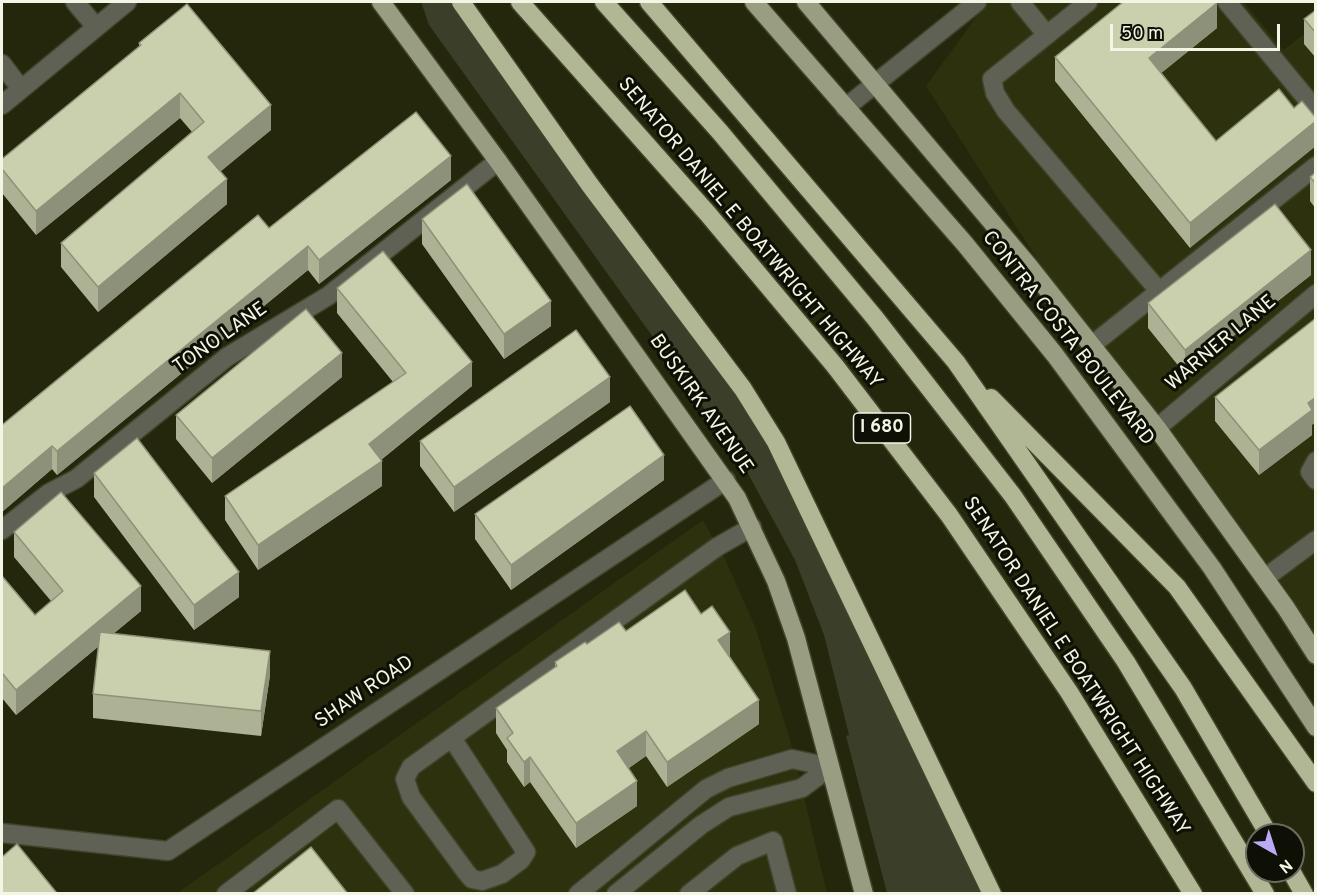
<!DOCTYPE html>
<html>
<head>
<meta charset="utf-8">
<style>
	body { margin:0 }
	#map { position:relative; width:1317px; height:895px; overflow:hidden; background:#24270b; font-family:Overpass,sans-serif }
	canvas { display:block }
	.frame { position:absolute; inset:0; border:3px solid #f3f6e5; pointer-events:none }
	.north { position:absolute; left:1245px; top:823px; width:60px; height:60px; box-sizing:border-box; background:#0e0f05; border:2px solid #6a6b5f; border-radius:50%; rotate:141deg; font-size:16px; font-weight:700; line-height:24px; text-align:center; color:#f3f6e5 }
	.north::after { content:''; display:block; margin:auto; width:21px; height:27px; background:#bcaaf6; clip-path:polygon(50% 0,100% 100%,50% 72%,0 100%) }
	.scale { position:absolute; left:1110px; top:24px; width:170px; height:27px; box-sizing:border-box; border:3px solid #f3f6e5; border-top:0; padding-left:8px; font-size:18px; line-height:21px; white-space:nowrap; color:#f3f6e5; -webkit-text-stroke:4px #0e0f05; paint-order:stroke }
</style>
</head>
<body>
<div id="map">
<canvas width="1317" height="895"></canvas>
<div class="frame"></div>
<div class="north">N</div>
<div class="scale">50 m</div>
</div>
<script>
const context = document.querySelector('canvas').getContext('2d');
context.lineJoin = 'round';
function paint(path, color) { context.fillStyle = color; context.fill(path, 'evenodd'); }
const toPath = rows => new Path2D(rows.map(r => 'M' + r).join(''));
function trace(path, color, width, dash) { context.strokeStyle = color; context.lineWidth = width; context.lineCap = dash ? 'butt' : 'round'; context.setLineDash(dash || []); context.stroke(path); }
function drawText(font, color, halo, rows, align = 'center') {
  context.font = font + ' Overpass,sans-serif'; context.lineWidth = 6; context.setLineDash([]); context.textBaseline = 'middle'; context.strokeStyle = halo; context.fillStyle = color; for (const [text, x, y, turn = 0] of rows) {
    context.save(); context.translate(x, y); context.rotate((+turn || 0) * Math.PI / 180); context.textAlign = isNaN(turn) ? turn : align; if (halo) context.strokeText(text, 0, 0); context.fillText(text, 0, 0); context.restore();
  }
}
const built = toPath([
	[987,2,1244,2,1283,50,1315,26,1315,655,1092,345,926,86],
	[703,520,726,561,756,629,791,743,827,893,176,894]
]);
const green = toPath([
	[421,2,458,2,743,389,992,893,887,893,846,736,849,735,824,635,795,560,739,457,429,25]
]);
const minor = toPath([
	[75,2,96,27],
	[1020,2,1047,35],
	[1088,2,992,79,995,93,1006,111,1159,291],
	[1227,2,1316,110],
	[2,64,21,89],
	[2,105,127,2],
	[845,108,977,2],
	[1092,345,1316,166],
	[1157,428,1316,294],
	[1316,461,1310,472,1316,480],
	[2,530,49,493,76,479,227,357,328,296,498,161],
	[1265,578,1316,540],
	[452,738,526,852,521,860,502,874,482,881,472,879,466,872,411,797,405,779,411,767,717,547,752,527],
	[2,833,168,851,726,480],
	[226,894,338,809,405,894],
	[578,894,706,789,728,778,792,759,830,767,802,788,729,807,701,825,616,894],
	[689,894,737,856,773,841,787,894]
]);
const major = toPath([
	[381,2,498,161,737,498,776,581,796,638,864,894],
	[754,2,965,244,1055,355,1212,568,1316,727],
	[806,2,1028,265,1157,428,1286,608,1316,655]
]);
const highway = toPath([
	[461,2,590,185,743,389,776,442,992,894],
	[520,2,708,214,835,366,949,515,1069,692,1193,894],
	[604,2,720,132,875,318,1013,496,1126,662,1265,894],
	[649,2,956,362,1183,688,1269,835],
	[991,398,1177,587,1316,783],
	[1291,871,1304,894]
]);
const wall = toPath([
	[1316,10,1316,58,1304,44,1304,19],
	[1217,28,1161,73,1216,141,1190,248,1055,81,1055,57],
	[139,43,271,130,220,171,227,204,98,312,61,267,61,243,192,132,180,118,36,235,2,193,2,159,139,47],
	[1316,172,1316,209,1310,201,1310,177],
	[451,180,319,284,308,270,57,475,52,469,2,512,2,425,269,228],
	[422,219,551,326,504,359,422,244],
	[1311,275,1185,374,1148,328,1148,303],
	[337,288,472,386,381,460,382,486,258,570,225,520,225,496,393,382,337,313],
	[342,377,212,483,176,439,176,415],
	[1215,397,1312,425,1312,435,1259,475,1215,421],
	[610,402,454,512,420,466,420,441],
	[94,473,239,597,194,630,94,497],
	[664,480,511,590,475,539,475,514],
	[14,532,141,611,114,633,270,675,261,736,93,718,93,694,99,646,16,715,2,698,2,576,35,615,51,601,14,557],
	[626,631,730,657,759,724,667,787,646,756,629,768,637,806,576,848,530,782,524,787,507,762,507,750,496,733,496,708,555,667,555,662,587,644]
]);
const shadedWall = toPath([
	[1217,3,1217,28,1149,83,1149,58],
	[180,93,180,118,36,235,36,211],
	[271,105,271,130,208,182,208,157],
	[1316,121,1316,146,1190,248,1190,223],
	[451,156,451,180,319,284,319,260],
	[227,179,227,204,98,312,98,287],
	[308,246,308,270,57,475,57,451],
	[1311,250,1311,275,1185,374,1185,350],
	[551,301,551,326,504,359,504,334],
	[342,353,342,377,212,483,212,458],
	[472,362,472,386,369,469,369,444],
	[610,377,610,402,454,512,454,487],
	[1316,397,1316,422,1312,425,1312,435,1259,475,1259,450,1308,403],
	[52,446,52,469,2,512,2,488],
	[664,455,664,480,511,590,511,565],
	[382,461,382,486,258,570,258,545],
	[239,572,239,597,194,630,194,605],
	[141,586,141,611,16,715,16,690],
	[730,632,730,657,718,640],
	[270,651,270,675,261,736,261,711],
	[759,700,759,724,667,787,667,762],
	[646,731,646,756,617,776,617,751],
	[530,757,530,782,524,787,524,762],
	[637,781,637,806,576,848,576,823]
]);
const building = toPath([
	[1123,2,1216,2,1217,3,1149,58,1216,141,1279,89,1294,108,1302,101,1316,118,1316,121,1190,223,1055,57,1123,2],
	[187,4,271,105,208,157,227,179,98,287,61,243,204,122,180,93,36,211,2,169,2,159,141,45,139,43,187,4],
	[1316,10,1316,33,1304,19,1316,10],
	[416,112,451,156,319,260,308,246,57,451,52,446,2,488,2,425,258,215,269,228,416,112],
	[1316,172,1316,184,1310,177,1316,172],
	[467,184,551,301,504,334,422,219,467,184],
	[1275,204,1311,250,1185,350,1148,303,1275,204],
	[383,251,472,362,369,444,382,461,258,545,225,496,406,373,337,288,383,251],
	[306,309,342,353,212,458,176,415,306,309],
	[1316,318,1316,397,1308,403,1312,410,1259,450,1215,397,1316,318],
	[576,330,610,377,454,487,420,441,576,330],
	[630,406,664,455,511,565,475,514,630,406],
	[137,438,239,572,194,605,94,473,137,438],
	[61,492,141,586,16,690,2,673,2,576,35,615,63,591,14,532,61,492],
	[685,590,701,614,712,606,730,632,718,640,759,700,667,762,646,731,617,751,637,781,576,823,530,757,524,762,507,738,513,733,496,708,557,666,555,662,585,642,587,644,619,622,626,631,685,590],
	[100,632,270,651,261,711,93,694,100,632],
	[17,844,56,892,54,894,2,894,2,857,17,844],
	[311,847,348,894,252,894,311,847]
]);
const shields = [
	[882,428,57]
];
const shieldNames = [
	["I 680",882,428]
];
const streetNames = [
	["SENATOR DANIEL E BOATWRIGHT HIGHWAY",749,234,50],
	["TONO LANE",221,339,-35],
	["CONTRA COSTA BOULEVARD",1067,339,52],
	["WARNER LANE",1222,344,-40],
	["BUSKIRK AVENUE",700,405,55],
	["SENATOR DANIEL E BOATWRIGHT HIGHWAY",1075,667,57],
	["SHAW ROAD",365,693,-34]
];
paint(built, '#2d310d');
paint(green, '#3b3e28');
trace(minor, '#41442a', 21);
trace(major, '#41442a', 21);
trace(highway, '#41442a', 21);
trace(minor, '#5f6154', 18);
trace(major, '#999e82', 18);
trace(highway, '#b1b695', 18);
paint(wall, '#aeb295');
paint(shadedWall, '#8d9179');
paint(building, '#cacfad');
trace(building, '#8d9179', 1.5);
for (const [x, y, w] of shields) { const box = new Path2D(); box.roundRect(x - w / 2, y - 15, w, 30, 4.5); context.fillStyle = '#0e0f05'; context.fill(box); trace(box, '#f3f6e5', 1.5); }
drawText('bold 18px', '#f3f6e5', null, shieldNames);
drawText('20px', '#f3f6e5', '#0e0f05', streetNames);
</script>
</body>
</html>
